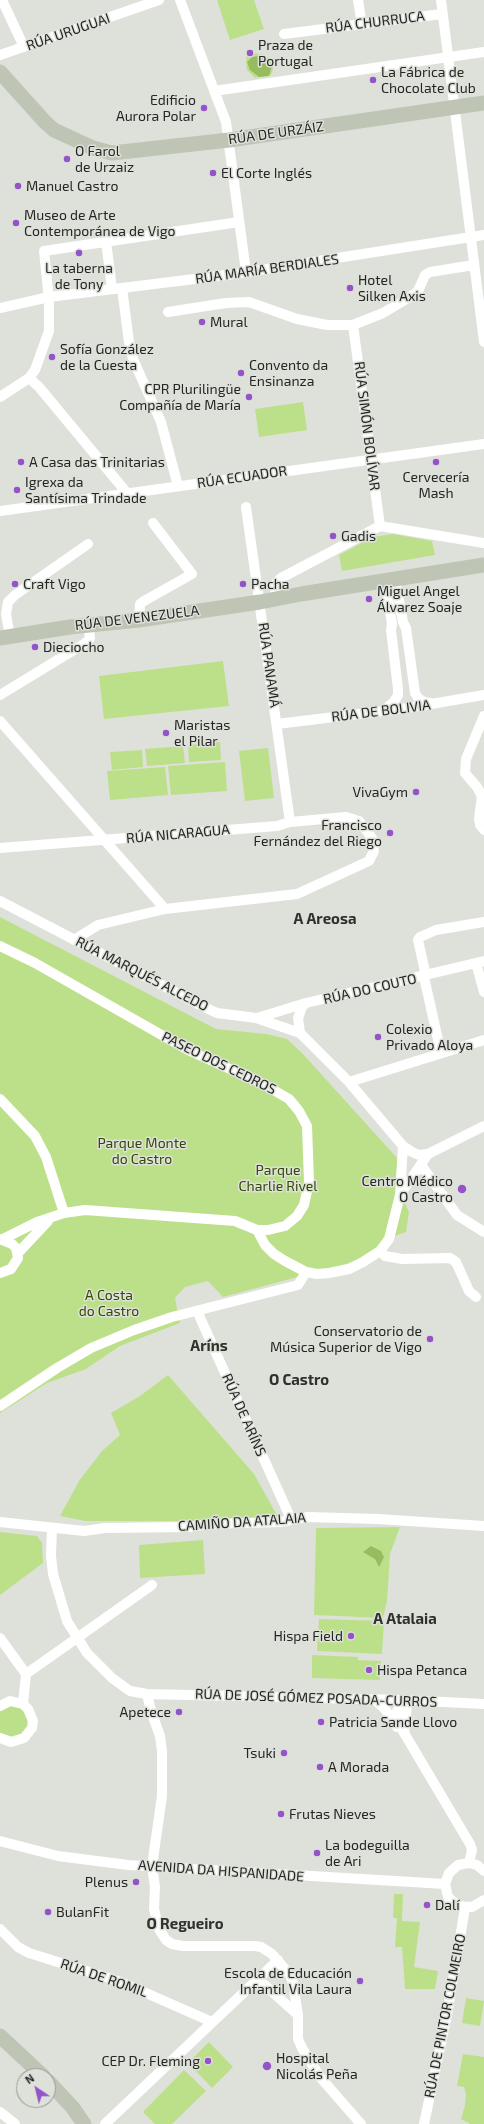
<!DOCTYPE html>
<html>
<head>
<meta charset="utf-8">
<style>
	body { margin:0 }
	#map { position:relative; width:484px; height:2124px; overflow:hidden; background:#dee1da; font-family:"Exo 2",sans-serif }
	canvas { display:block }
	.north { position:absolute; left:16px; top:2068px; width:40px; height:40px; box-sizing:border-box; background:#dee1da; border:1px solid #949691; border-radius:50%; rotate:325deg; font-size:11px; font-weight:700; line-height:16px; text-align:center; color:#252623 }
	.north::after { content:''; display:block; margin:auto; width:14px; height:18px; background:#9453c9; clip-path:polygon(50% 0,100% 100%,50% 72%,0 100%) }
</style>
</head>
<body>
<div id="map">
<canvas width="484" height="2124"></canvas>
<div class="north">N</div>
</div>
<script>
const context = document.querySelector('canvas').getContext('2d');
context.lineJoin = 'round';
function paint(path, color) { context.fillStyle = color; context.fill(path, 'evenodd'); }
const toPath = rows => new Path2D(rows.map(r => 'M' + r).join(''));
function trace(path, color, width, dash) { context.strokeStyle = color; context.lineWidth = width; context.lineCap = dash ? 'butt' : 'round'; context.setLineDash(dash || []); context.stroke(path); }
function drawText(font, color, halo, rows, align = 'center') {
  context.font = font + ' "Exo 2",sans-serif'; context.lineWidth = 3; context.setLineDash([]); context.textBaseline = 'middle'; context.strokeStyle = halo; context.fillStyle = color; for (const [text, x, y, turn = 0] of rows) {
    context.save(); context.translate(x, y); context.rotate((+turn || 0) * Math.PI / 180); context.textAlign = isNaN(turn) ? turn : align; if (halo) context.strokeText(text, 0, 0); context.fillText(text, 0, 0); context.restore();
  }
}
const green = toPath([
	[217,0,254,0,264,29,230,40],
	[255,53,266,56,272,61,273,69,271,75,255,78,247,70,246,58,249,55],
	[303,402,307,430,259,437,255,409],
	[393,534,432,541,435,555,342,571,339,555,373,537],
	[223,661,229,706,104,719,99,676],
	[220,742,221,760,189,762,188,745],
	[183,746,185,763,147,766,145,749],
	[268,748,274,798,245,801,239,751],
	[142,750,143,767,112,770,110,752],
	[225,762,227,791,171,795,168,766],
	[165,767,168,795,110,800,107,771],
	[0,917,216,1029,266,1034,287,1039,302,1053,398,1159,396,1177,403,1199,409,1212,406,1232,382,1240,378,1247,365,1257,346,1264,223,1297,208,1281,185,1287,175,1298,180,1323,120,1346,86,1369,47,1383,0,1413],
	[168,1375,254,1474,278,1517,204,1521,85,1521,60,1516,79,1481,102,1451,120,1435,111,1413,140,1396],
	[400,1527,390,1554,387,1601,383,1618,314,1615,316,1528],
	[0,1532,37,1536,42,1543,43,1563,0,1595],
	[203,1540,205,1574,140,1578,139,1545],
	[319,1619,384,1621,382,1654,317,1651],
	[312,1655,358,1657,358,1660,381,1661,380,1680,312,1678],
	[13,1704,27,1712,28,1728,16,1738,0,1733,0,1710],
	[394,1894,403,1894,402,1921,420,1922,414,1967,438,1971,435,1989,405,1989,402,1947,395,1947,397,1918,393,1918],
	[466,1998,484,2001,480,2026,462,2023],
	[209,2042,233,2067,212,2088,188,2063],
	[463,2054,484,2057,484,2124,470,2124,461,2119,465,2105,466,2094,464,2087,457,2086],
	[184,2070,206,2091,172,2124,155,2124,143,2112]
]);
const water = toPath([
	[259,56,269,59,272,66,269,76,259,77,250,70,247,62,252,57],
	[371,1546,381,1551,384,1557,379,1567,375,1559,363,1552]
]);
const street = toPath([
	[2,0,24,47],
	[180,0,226,122,246,272],
	[358,0,362,25],
	[441,0,484,342],
	[284,34,442,14],
	[0,55,159,0],
	[214,91,484,52],
	[106,241,112,289],
	[122,288,129,342,133,359,161,422,178,486],
	[0,308,49,297,235,274,484,235],
	[168,312,226,303,249,302,297,319,327,325,353,325,383,313,410,297,418,291,425,275,430,272,474,265],
	[353,325,380,526],
	[29,378,39,387,127,493],
	[0,397,29,378,35,370,49,331,49,301,44,251,239,222],
	[246,507,290,822],
	[0,511,484,444],
	[395,579,403,622,406,628,415,693,418,698,424,702,431,703],
	[274,600,276,583,281,578,380,526,484,543],
	[139,620,140,604,144,601,192,574,153,523],
	[10,637,6,614,8,602,15,595,88,544],
	[0,695,87,642,90,638,88,624],
	[384,710,394,702,398,695,398,689,391,630,392,624,385,580],
	[484,716,466,759,465,773,477,787,482,796,479,819,480,825,484,830],
	[0,721,165,909],
	[277,724,408,708,484,695],
	[0,848,277,826,290,822,346,817,359,821,372,838,374,851,369,861,297,894,165,909,98,925,74,940],
	[0,901,200,1005,217,1013,256,1018,300,1033,349,1082,403,1146,412,1152,419,1155,428,1154],
	[0,946,35,963,188,1050,263,1084,289,1099,299,1111,307,1126,309,1182,304,1205,297,1216,285,1226,268,1230,257,1230],
	[476,963,484,992],
	[426,976,418,940,420,937,436,930,484,922],
	[424,977,441,1053],
	[257,1018,306,1003,484,961],
	[300,1033,298,1018,302,1007,306,1003],
	[349,1082,484,1040],
	[0,1099,35,1136,46,1157,64,1213],
	[421,1165,457,1215,484,1232],
	[400,1195,428,1154,484,1126],
	[0,1239,12,1244,16,1248,18,1258,11,1269,0,1273],
	[3,1239,37,1222,64,1213,85,1210,235,1221,257,1230,265,1245,274,1254,285,1261,306,1272,317,1274,329,1273,349,1269,363,1262,380,1251,389,1239,400,1195,403,1146],
	[380,1251,385,1256,402,1259,450,1258,456,1262,469,1291,476,1297],
	[18,1253,48,1221],
	[197,1311,291,1519],
	[0,1406,57,1368,91,1348,134,1330,172,1317,298,1285,306,1272],
	[0,1522,84,1531,105,1528,190,1527,210,1524,280,1522,308,1517,378,1519,484,1526],
	[52,1528,51,1556,53,1574,67,1621,87,1653,112,1678,130,1691,147,1694,404,1700,484,1704],
	[0,1638,26,1674,23,1704],
	[26,1674,152,1585],
	[147,1694,151,1711,160,1736,162,1751,162,1796,152,1866,155,1887,154,1909,159,1929,166,1940,172,1944,183,1946,255,1946,261,1947,272,1954,290,1975,293,1983,298,2015,298,2039,302,2048,320,2077,361,2124],
	[375,1700,385,1709,397,1727],
	[404,1700,396,1713,397,1721,470,1844,472,1850,469,1863],
	[404,1700,407,1705,404,1733],
	[0,1706,10,1701,23,1704,28,1709,33,1721,32,1728,24,1738,11,1742,0,1738],
	[0,1841,58,1856,128,1865,445,1884],
	[484,1871,477,1865,469,1863,458,1865,449,1873,445,1884,448,1897,458,1906,472,1907,484,1900],
	[0,1929,18,1947,29,1953,121,1982,212,2022],
	[278,1960,258,1979,298,2015],
	[0,2112,15,2124],
	[105,2124,258,1979],
	[424,2124,447,2015,465,1908]
]);
const secondary = toPath([
	[0,72,45,122,54,130,93,148,112,153,229,140,484,103],
	[0,638,70,627,139,620,260,602,301,594,484,565],
	[0,2036,43,2076],
	[48,2081,73,2108,84,2124]
]);
const markers = [
	[250,53,4,"#9453c9"],
	[373,80,4,"#9453c9"],
	[204,108,4,"#9453c9"],
	[67,159,4,"#9453c9"],
	[213,173,4,"#9453c9"],
	[18,186,4,"#9453c9"],
	[16,223,4,"#9453c9"],
	[79,253,4,"#9453c9"],
	[350,288,4,"#9453c9"],
	[202,322,4,"#9453c9"],
	[52,357,4,"#9453c9"],
	[241,373,4,"#9453c9"],
	[249,397,4,"#9453c9"],
	[21,462,4,"#9453c9"],
	[436,462,4,"#9453c9"],
	[17,490,4,"#9453c9"],
	[333,536,4,"#9453c9"],
	[15,584,4,"#9453c9"],
	[243,584,4,"#9453c9"],
	[369,599,4,"#9453c9"],
	[35,647,4,"#9453c9"],
	[166,733,4,"#9453c9"],
	[416,792,4,"#9453c9"],
	[390,833,4,"#9453c9"],
	[378,1037,4,"#9453c9"],
	[462,1189,5,"#9453c9"],
	[430,1339,4,"#9453c9"],
	[351,1636,4,"#9453c9"],
	[369,1670,4,"#9453c9"],
	[179,1712,4,"#9453c9"],
	[321,1722,4,"#9453c9"],
	[284,1753,4,"#9453c9"],
	[320,1767,4,"#9453c9"],
	[281,1814,4,"#9453c9"],
	[317,1853,4,"#9453c9"],
	[136,1882,4,"#9453c9"],
	[427,1905,4,"#9453c9"],
	[48,1912,4,"#9453c9"],
	[360,1981,4,"#9453c9"],
	[208,2061,4,"#9453c9"],
	[267,2066,5,"#9453c9"]
];
const streetNames = [
	["RÚA CHURRUCA",375,22,-7],
	["RÚA URUGUAI",68,32,-19],
	["RÚA DE URZÁIZ",276,133,-8],
	["RÚA MARÍA BERDIALES",267,269,-8],
	["RÚA SIMÓN BOLÍVAR",367,426,83],
	["RÚA ECUADOR",242,477,-8],
	["RÚA DE VENEZUELA",137,618,-7],
	["RÚA PANAMÁ",269,665,82],
	["RÚA DE BOLIVIA",381,711,-7],
	["RÚA NICARAGUA",178,834,-5],
	["RÚA MARQUÉS ALCEDO",142,974,27],
	["RÚA DO COUTO",370,989,-13],
	["PASEO DOS CEDROS",219,1063,26],
	["RÚA DE ARÍNS",244,1415,66],
	["CAMIÑO DA ATALAIA",242,1522,-4],
	["RÚA DE JOSÉ GÓMEZ POSADA-CURROS",316,1698,2],
	["AVENIDA DA HISPANIDADE",221,1871,4],
	["RÚA DE ROMIL",104,1978,19],
	["RÚA DE PINTOR COLMEIRO",445,2016,-79]
];
const poiNames = [
	["Praza de",258,45],
	["Portugal",258,61],
	["La Fábrica de",381,72],
	["Chocolate Club",381,88],
	["Edificio",196,100,"right"],
	["Aurora Polar",196,116,"right"],
	["O Farol",75,151],
	["de Urzaiz",75,167],
	["El Corte Inglés",221,173],
	["Manuel Castro",26,186],
	["Museo de Arte",24,215],
	["Contemporánea de Vigo",24,231],
	["La taberna",79,268,"center"],
	["de Tony",79,284,"center"],
	["Hotel",358,280],
	["Silken Axis",358,296],
	["Mural",210,322],
	["Sofía González",60,349],
	["de la Cuesta",60,365],
	["Convento da",249,365],
	["Ensinanza",249,381],
	["CPR Plurilingüe",241,389,"right"],
	["Compañía de María",241,405,"right"],
	["A Casa das Trinitarias",29,462],
	["Cervecería",436,477,"center"],
	["Mash",436,493,"center"],
	["Igrexa da",25,482],
	["Santísima Trindade",25,498],
	["Gadis",341,536],
	["Craft Vigo",23,584],
	["Pacha",251,584],
	["Miguel Angel",377,591],
	["Álvarez Soaje",377,607],
	["Dieciocho",43,647],
	["Maristas",174,725],
	["el Pilar",174,741],
	["VivaGym",408,792,"right"],
	["Francisco",382,825,"right"],
	["Fernández del Riego",382,841,"right"],
	["Colexio",386,1029],
	["Privado Aloya",386,1045],
	["Centro Médico",453,1181,"right"],
	["O Castro",453,1197,"right"],
	["Conservatorio de",422,1331,"right"],
	["Música Superior de Vigo",422,1347,"right"],
	["Hispa Field",343,1636,"right"],
	["Hispa Petanca",377,1670],
	["Apetece",171,1712,"right"],
	["Patricia Sande Llovo",329,1722],
	["Tsuki",276,1753,"right"],
	["A Morada",328,1767],
	["Frutas Nieves",289,1814],
	["La bodeguilla",325,1845],
	["de Ari",325,1861],
	["Plenus",128,1882,"right"],
	["Dalí",435,1905],
	["BulanFit",56,1912],
	["Escola de Educación",352,1973,"right"],
	["Infantil Vila Laura",352,1989,"right"],
	["Hospital",276,2058],
	["Nicolás Peña",276,2074],
	["CEP Dr. Fleming",200,2061,"right"]
];
const parkNames = [
	["Parque Monte",142,1143],
	["do Castro",142,1159],
	["Parque",278,1170],
	["Charlie Rivel",278,1186],
	["A Costa",109,1295],
	["do Castro",109,1311]
];
const neighbourhoodNames = [
	["A Areosa",325,919],
	["Aríns",209,1346],
	["O Castro",299,1380],
	["A Atalaia",405,1619],
	["O Regueiro",185,1924]
];
paint(green, '#bce089');
paint(water, '#97bc60');
trace(street, '#fff', 10);
trace(secondary, '#bec5b5', 15);
for (const [x, y, r, color] of markers) { const dot = new Path2D(); dot.arc(x, y, r, 0, 2 * Math.PI); context.fillStyle = color; context.fill(dot); trace(dot, '#dee1da', 1.5); }
drawText('14px', '#252623', '#dee1da', streetNames);
drawText('14px', '#252623', '#dee1da', poiNames, 'left');
drawText('14px', '#324803', '#dee1da', parkNames);
drawText('bold 15px', '#2f312c', '#dee1da', neighbourhoodNames);
</script>
</body>
</html>
